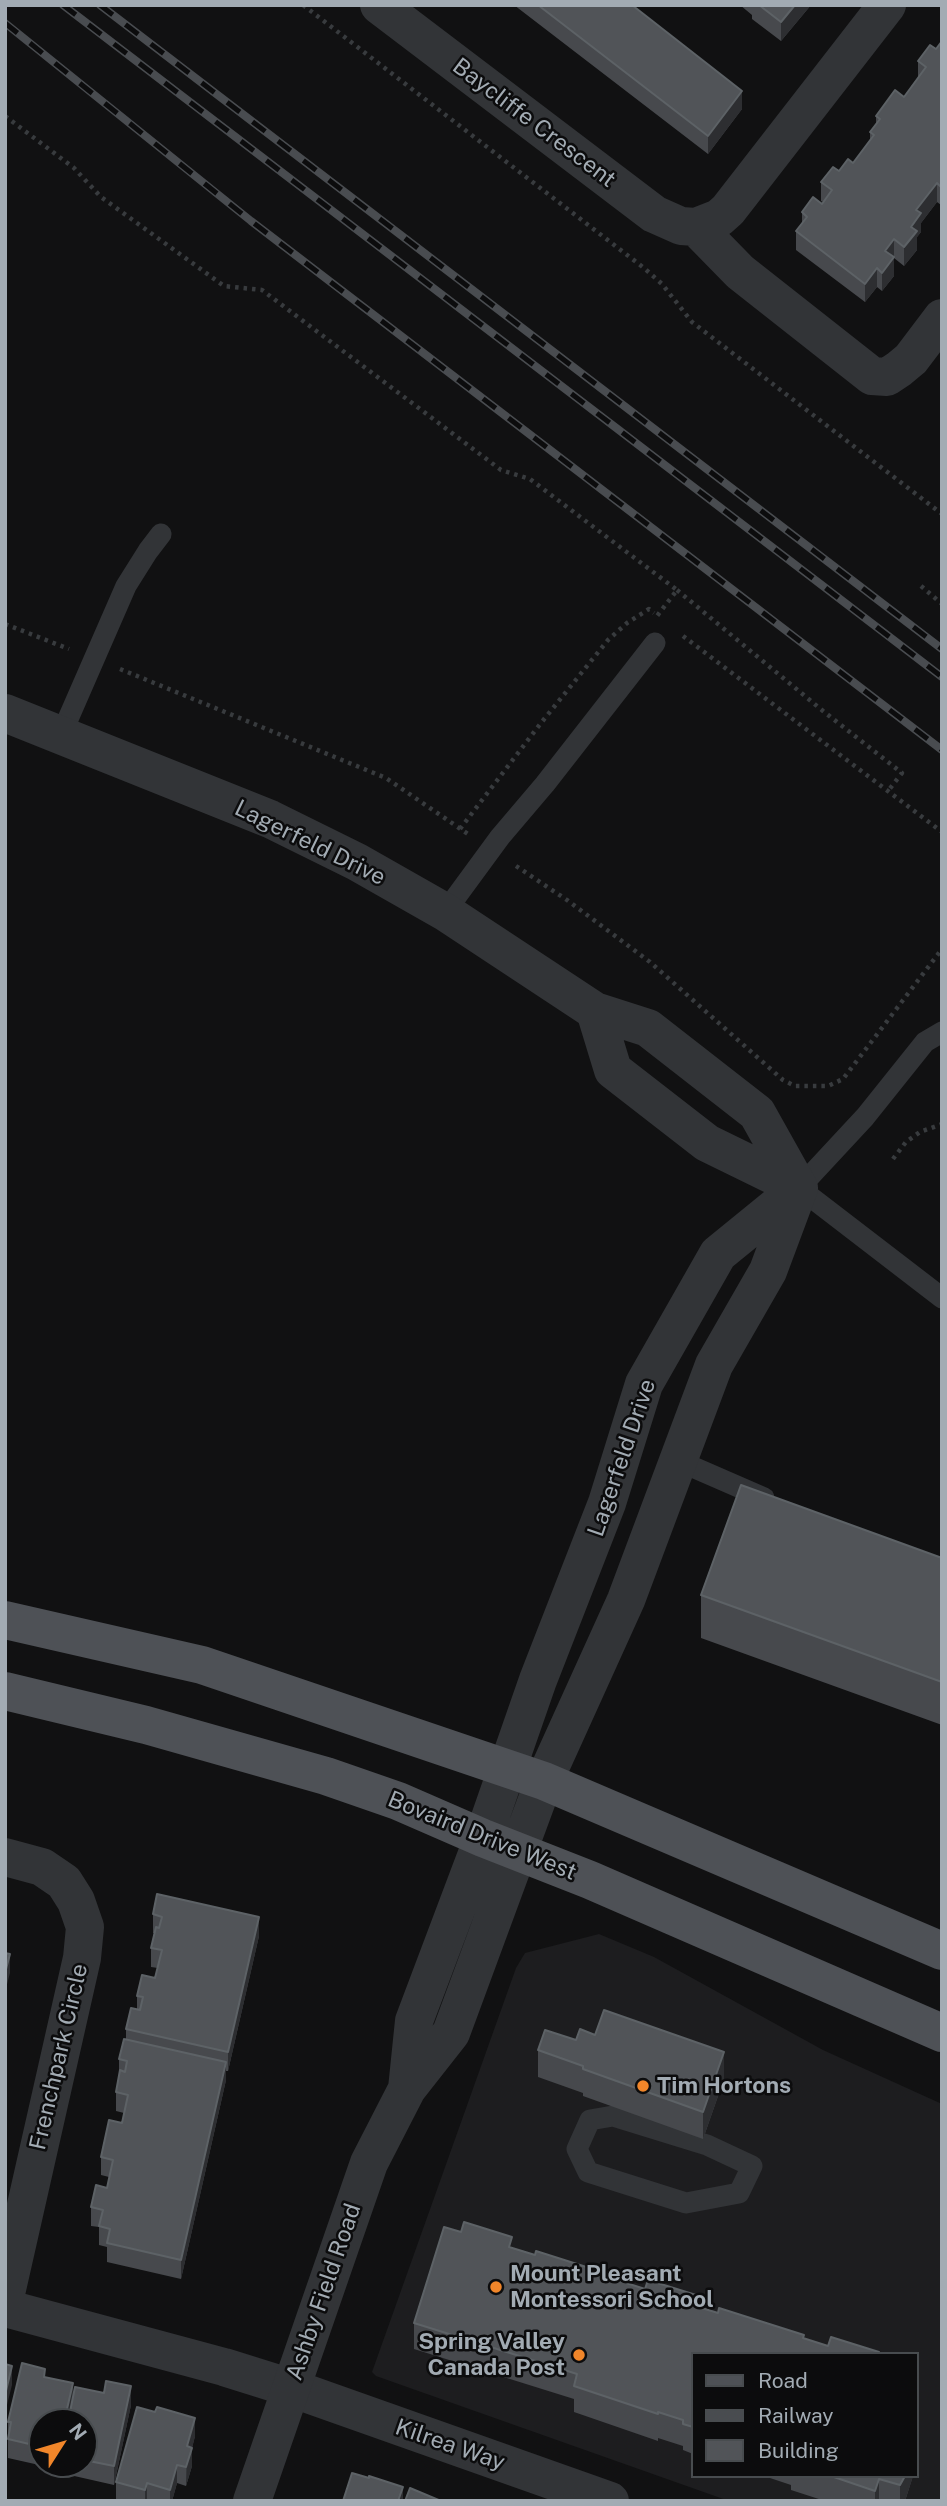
<!DOCTYPE html>
<html>
<head>
<meta charset="utf-8">
<style>
	body { margin:0 }
	#map { position:relative; width:947px; height:2506px; overflow:hidden; background:#111112; font-family:"Public Sans",sans-serif }
	canvas { display:block }
	.frame { position:absolute; inset:0; border:7px solid #a2abb3; pointer-events:none }
	.legend { position:absolute; left:691px; top:2352px; width:228px; height:126px; box-sizing:border-box; background:#0c0c0d; border:2px solid #484c4f; margin:0; padding:9px 12px; list-style:none; font-size:21px; color:#a2abb3 }
	.legend li { display:flex; align-items:center; gap:14px; height:35px }
	.legend b { width:35px; border:2px solid #484c4f }
	.north { position:absolute; left:28px; top:2408px; width:70px; height:70px; box-sizing:border-box; background:#0c0c0d; border:2px solid #484c4f; border-radius:50%; rotate:53deg; font-size:19px; font-weight:700; line-height:28px; text-align:center; color:#a2abb3 }
	.north::after { content:''; display:block; margin:auto; width:24px; height:32px; background:#f1862a; clip-path:polygon(50% 0,100% 100%,50% 72%,0 100%) }
</style>
</head>
<body>
<div id="map">
<canvas width="947" height="2506"></canvas>
<div class="frame"></div>
<ul class="legend">
<li><b style="height:9px;background:#4e5156"></b>Road</li>
<li><b style="height:9px;background:#494c50"></b>Railway</li>
<li><b style="height:19px;background:#515458"></b>Building</li>
</ul>
<div class="north">N</div>
</div>
<script>
const context = document.querySelector('canvas').getContext('2d');
context.lineJoin = 'round';
function paint(path, color) { context.fillStyle = color; context.fill(path, 'evenodd'); }
const toPath = rows => new Path2D(rows.map(r => 'M' + r).join(''));
function trace(path, color, width, dash) { context.strokeStyle = color; context.lineWidth = width; context.lineCap = dash ? 'butt' : 'round'; context.setLineDash(dash || []); context.stroke(path); }
function drawText(font, color, halo, rows, align = 'center') {
  context.font = font + ' "Public Sans",sans-serif'; context.lineWidth = 5; context.setLineDash([]); context.textBaseline = 'middle'; context.strokeStyle = halo; context.fillStyle = color; for (const [text, x, y, turn = 0] of rows) {
    context.save(); context.translate(x, y); context.rotate((+turn || 0) * Math.PI / 180); context.textAlign = isNaN(turn) ? turn : align; if (halo) context.strokeText(text, 0, 0); context.fillText(text, 0, 0); context.restore();
  }
}
const built = toPath([
	[599,1934,654,1957,823,2050,942,2104,942,2501,729,2501,376,2376,372,2372,516,1968,525,1953],
	[693,2354,917,2354,917,2476,693,2476]
]);
const path = toPath([
	[303,5,644,268,662,284,692,322,942,514],
	[5,116,74,168,101,197,224,286,262,290,501,470,530,479,677,590,657,616],
	[921,586,942,604],
	[677,590,823,711,902,773,888,791],
	[5,624,69,649],
	[683,636,942,832],
	[120,669,386,778,468,834],
	[460,829,541,723,608,640,627,623,649,609,654,613],
	[516,866,567,900,650,962,783,1080,795,1086,828,1086,843,1079,942,949],
	[893,1159,906,1142,920,1132,942,1124]
]);
const service = toPath([
	[61,735,126,586,148,551,161,534],
	[445,912,500,837,545,784,655,643],
	[942,1032,925,1042,865,1117,799,1188,942,1298],
	[679,1461,764,1498],
	[613,2116,707,2145,752,2166,739,2193,686,2203,588,2172,577,2149,590,2120,613,2116]
]);
const minor = toPath([
	[379,5,654,214,681,226,696,227,719,218,728,210,887,5],
	[696,227,740,272,872,376,887,377,899,369,911,359,942,318],
	[5,1857,42,1867,64,1882,76,1901,85,1927,82,1958,5,2298],
	[5,2308,224,2367,291,2388,610,2501]
]);
const tertiary = toPath([
	[5,713,270,819,357,862,445,912,595,1011,648,1028,757,1113,799,1188,768,1271,714,1365,626,1600,544,1781,451,2033,407,2089,369,2163,252,2501],
	[595,1011,613,1070,707,1143,799,1188],
	[407,2089,414,2021,483,1838,538,1680,607,1503,644,1384,718,1254,799,1188]
]);
const primary = toPath([
	[5,1620,202,1665,544,1781,942,1951],
	[5,1691,146,1725,326,1776,398,1801,483,1838,590,1880,942,2033]
]);
const rail = toPath([
	[63,5,942,677],
	[100,5,942,649],
	[5,23,251,221,942,750]
]);
const wall = toPath([
	[514,5,632,5,742,109,708,154],
	[740,5,811,5,781,41,752,19,752,15],
	[942,41,941,205,937,202,921,223,921,232,917,237,917,250,904,266,894,258,894,276,882,291,877,287,865,302,796,250,796,231,802,224,802,212,823,202,821,201,821,182,853,163,870,140,870,132,876,124,876,116,904,97,918,79,918,61,936,49],
	[942,1558,942,1725,701,1638,701,1595],
	[153,1914,259,1936,228,2071,226,2071,226,2080,181,2279,107,2262,107,2247,99,2245,99,2227,91,2226,91,2207,107,2188,109,2177,101,2175,101,2157,122,2123,124,2113,116,2111,116,2092,119,2076,119,2059,126,2039,126,2029,137,2010,137,1996,155,1978,158,1968,151,1967,151,1948,154,1933,153,1933],
	[576,2040,724,2079,703,2139,583,2096,583,2093,538,2077,538,2050],
	[461,2232,621,2281,696,2306,828,2346,879,2354,693,2354,693,2454,683,2450,683,2446,658,2438,658,2441,574,2412,574,2399,414,2349,414,2323],
	[45,2377,73,2396,131,2405,114,2485,61,2473,61,2464,84,2464,84,2422,42,2422,42,2464,58,2464,57,2469,8,2458,8,2422],
	[195,2436,192,2448,192,2466,186,2486,177,2483,172,2501,116,2501,116,2482],
	[764,2476,913,2476,905,2501,825,2501,791,2490,791,2485]
]);
const shadedWall = toPath([
	[795,5,811,5,781,41,781,22],
	[742,91,742,109,708,154,708,136],
	[937,183,937,202,921,223,921,232,917,237,917,250,904,266,904,247,916,210],
	[894,239,894,276,882,291,882,273,885,251],
	[877,268,877,287,865,302,865,284],
	[259,1917,259,1936,228,2071,228,2052],
	[10,1954,10,1973,5,1992,5,1973],
	[724,2052,724,2079,703,2139,703,2112],
	[226,2062,226,2080,181,2279,181,2260],
	[12,2366,12,2385,5,2413,5,2395],
	[73,2383,73,2402,68,2422,64,2422],
	[131,2386,131,2405,114,2485,114,2466],
	[195,2418,195,2436,192,2448,192,2466,186,2486,187,2446],
	[918,2434,918,2460,917,2463,917,2436],
	[177,2465,177,2483,172,2501,170,2501,170,2490],
	[905,2476,913,2476,905,2501,900,2501,900,2485],
	[879,2479,879,2501,875,2501,875,2491],
	[147,2483,147,2501,145,2501,145,2490],
	[403,2487,403,2501,398,2501]
]);
const building = toPath([
	[538,5,632,5,742,91,708,136,538,5],
	[759,5,795,5,781,22,759,5],
	[942,41,942,186,941,187,937,183,916,210,921,213,911,227,917,231,904,247,894,239,885,251,894,257,882,273,877,268,865,284,796,231,807,217,802,212,813,197,822,204,832,190,821,182,833,167,839,171,848,159,853,163,874,135,870,132,880,119,876,116,895,90,904,97,926,67,918,61,930,45,936,49,942,41],
	[741,1485,942,1558,942,1682,701,1595,741,1485],
	[157,1894,259,1917,228,2052,126,2029,131,2008,140,2010,143,1997,137,1996,142,1975,155,1978,162,1950,151,1948,156,1927,159,1928,162,1917,153,1914,157,1894],
	[5,1953,10,1954,5,1973,5,1953],
	[604,2010,724,2052,703,2112,583,2069,583,2066,538,2050,545,2030,576,2040,580,2029,595,2035,604,2010],
	[124,2039,226,2062,181,2260,107,2243,110,2229,99,2226,103,2210,91,2207,96,2185,107,2188,113,2160,101,2157,109,2120,122,2123,128,2095,116,2092,120,2070,125,2072,127,2061,119,2059,124,2039],
	[464,2222,512,2237,509,2247,535,2255,536,2251,621,2278,620,2281,645,2289,648,2280,696,2295,692,2305,718,2313,719,2308,804,2335,803,2338,828,2346,831,2337,879,2352,879,2354,693,2354,693,2427,683,2424,683,2420,658,2412,658,2414,574,2386,577,2374,414,2323,444,2227,461,2232,464,2222],
	[22,2363,45,2369,44,2377,73,2383,64,2422,42,2422,42,2447,8,2439,11,2422,8,2422,22,2363],
	[5,2364,12,2366,5,2395,5,2364],
	[106,2381,131,2386,114,2466,84,2460,84,2422,68,2422,75,2387,104,2393,106,2381],
	[137,2407,155,2412,157,2407,195,2418,187,2446,192,2448,186,2467,177,2465,170,2490,147,2483,145,2490,116,2482,137,2407],
	[352,2473,369,2478,369,2476,403,2487,398,2501,343,2501,352,2473],
	[831,2476,905,2476,900,2485,879,2479,875,2491,831,2476],
	[410,2488,441,2501,405,2501,410,2488]
]);
const markers = [
	[643,2086,7,"#f1862a"],
	[496,2287,7,"#f1862a"],
	[579,2355,7,"#f1862a"]
];
const streetNames = [
	["Baycliffe Crescent",534,123,37],
	["Lagerfeld Drive",310,843,26],
	["Lagerfeld Drive",622,1458,-71],
	["Bovaird Drive West",482,1836,22],
	["Frenchpark Circle",59,2057,-77],
	["Ashby Field Road",324,2292,-71],
	["Kilrea Way",450,2445,19]
];
const poiNames = [
	["Tim Hortons",657,2086],
	["Mount Pleasant",510,2274],
	["Montessori School",510,2300],
	["Spring Valley",565,2342,"right"],
	["Canada Post",565,2368,"right"]
];
paint(built, '#1d1d1f');
trace(path, '#383b3e', 4.5, [3.5, 5]);
trace(service, '#323437', 21);
trace(minor, '#323437', 38);
trace(tertiary, '#323437', 38);
trace(primary, '#4e5156', 38);
trace(rail, '#494c50', 8);
trace(rail, '#0c0c0d', 5, [16]);
paint(wall, '#47494d');
paint(shadedWall, '#2d2e31');
paint(building, '#515458');
trace(building, '#5d6266', 2);
for (const [x, y, r, color] of markers) { const dot = new Path2D(); dot.arc(x, y, r, 0, 2 * Math.PI); context.fillStyle = color; context.fill(dot); trace(dot, '#0c0c0d', 2.5); }
drawText('23px', '#a2abb3', '#0c0c0d', streetNames);
drawText('bold 23px', '#a2abb3', '#0c0c0d', poiNames, 'left');
</script>
</body>
</html>
